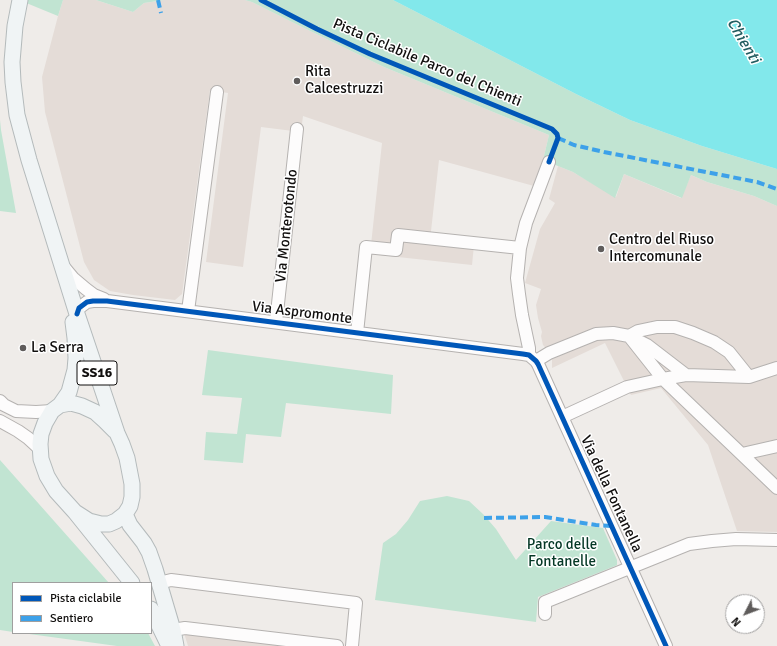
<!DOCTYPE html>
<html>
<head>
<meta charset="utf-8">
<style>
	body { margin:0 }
	#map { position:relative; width:777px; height:646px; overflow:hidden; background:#efece9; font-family:Signika,sans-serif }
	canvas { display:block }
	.legend { position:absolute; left:12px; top:582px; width:140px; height:52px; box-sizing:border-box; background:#fff; border:1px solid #a09f9f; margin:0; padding:5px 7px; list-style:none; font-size:12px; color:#110f0e }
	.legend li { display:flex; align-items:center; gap:8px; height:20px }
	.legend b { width:20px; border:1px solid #a09f9f }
	.north { position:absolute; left:725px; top:594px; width:40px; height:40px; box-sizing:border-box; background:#fff; border:1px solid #a09f9f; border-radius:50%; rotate:228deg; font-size:11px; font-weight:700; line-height:16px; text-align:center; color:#110f0e }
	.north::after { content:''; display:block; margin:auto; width:14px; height:18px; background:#5f5c5b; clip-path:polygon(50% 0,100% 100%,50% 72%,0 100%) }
</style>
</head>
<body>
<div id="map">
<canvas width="777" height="646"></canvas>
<ul class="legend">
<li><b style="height:5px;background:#0057b8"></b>Pista ciclabile</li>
<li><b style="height:5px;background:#3da1e9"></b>Sentiero</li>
</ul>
<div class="north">N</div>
</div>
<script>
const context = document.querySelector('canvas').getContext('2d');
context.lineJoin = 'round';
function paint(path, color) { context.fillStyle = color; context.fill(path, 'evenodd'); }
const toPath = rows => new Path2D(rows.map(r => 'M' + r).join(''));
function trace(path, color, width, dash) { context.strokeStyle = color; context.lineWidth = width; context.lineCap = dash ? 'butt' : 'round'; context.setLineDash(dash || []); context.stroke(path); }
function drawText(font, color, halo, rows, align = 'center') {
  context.font = font + ' Signika,sans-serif'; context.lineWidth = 3; context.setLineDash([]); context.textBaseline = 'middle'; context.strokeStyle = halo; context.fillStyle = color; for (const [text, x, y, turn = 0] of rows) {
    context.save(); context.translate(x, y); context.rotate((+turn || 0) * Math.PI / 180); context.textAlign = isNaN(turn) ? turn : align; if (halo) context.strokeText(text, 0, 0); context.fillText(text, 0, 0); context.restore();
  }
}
const built = toPath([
	[63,0,96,0,133,12,144,3,164,0,245,0,252,2,300,26,384,67,549,135,543,160,534,186,439,160,430,240,474,245,472,265,370,254,382,143,303,116,301,132,261,127,243,267,206,262,228,93,210,90,182,294,175,300,133,295,110,291,94,280,84,262,45,112,42,77,58,16],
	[558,166,573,172,616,197,624,174,681,198,691,175,707,182,754,196,777,206,777,532,737,531,708,445,661,388,631,395,605,343,552,368,552,359,548,350,543,345,541,336,542,332,538,318,536,305,541,289,525,283,540,229,555,203,549,199],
	[184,633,295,646,188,646]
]);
const green = toPath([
	[19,0,63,0,58,16],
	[96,0,164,0,144,3,133,12],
	[245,0,393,0,576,94,630,120,702,146,777,169,777,206,754,196,707,182,691,175,682,198,624,174,615,198,573,172,543,160,549,135,384,67,300,26,252,2],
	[0,120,1,130,16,213,0,211],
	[208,350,393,375,391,414,286,403,281,437,246,434,243,463,204,460,206,432,237,434,242,398,202,395],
	[0,460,109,583,13,583,13,632,0,630],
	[447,496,469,501,483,514,496,529,516,560,551,521,603,528,617,560,617,565,615,566,538,597,536,622,375,600,383,543,396,534,408,520,420,501],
	[22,633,148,633,155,646,117,646]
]);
const water = toPath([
	[393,0,777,0,777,169,702,146,630,120,576,94]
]);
const minor = toPath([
	[63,266,73,278,86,289,94,295,104,299],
	[188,311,217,92],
	[77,314,79,308,87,302,93,301,107,301,523,354,529,355,536,361,538,364,666,646],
	[276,322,297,129],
	[357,333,366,247,396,250,398,235,520,248],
	[629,336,663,379,777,488],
	[629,336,638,331,657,327,675,327,693,333,714,342,729,352,749,377],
	[529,355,529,348,522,315,519,294,517,278,520,248,526,223,549,162],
	[536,361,549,353,596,334,613,333,629,336,647,345,686,375],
	[0,401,4,405,16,411,36,412,52,411],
	[562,417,627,387,663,379,686,375,749,377,777,368],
	[0,421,18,431,28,438,40,449],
	[742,454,777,446],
	[159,583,171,580,356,603,352,646],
	[545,614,545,602,689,544,712,541,736,539,777,540],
	[173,630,185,628,337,646]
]);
const major = toPath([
	[20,0,15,26,12,62,13,82,17,115,29,160,77,314,117,433,122,444,127,458,132,484,132,497,130,506,125,514,116,521,109,524,101,524,89,521,75,512],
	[73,322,75,338,76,358,75,370,69,392,60,405,52,411,45,423,41,434,40,444,41,459,47,476,56,491,75,512,132,583],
	[60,405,71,403,82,406,95,412,105,421,115,431],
	[125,514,130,525,144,543,149,552,155,569,173,630,176,646],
	[151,609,169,646]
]);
const quiet = toPath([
	[158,0,161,13],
	[558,138,574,145,604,152,757,182,777,189],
	[484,518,545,517,596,525,612,526]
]);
const cycleway = toPath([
	[261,0,317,29,370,54,484,101,552,129,557,134,558,138,549,162],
	[77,314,79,308,87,302,93,301,107,301,523,354,529,355,536,361,538,364,666,646]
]);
const markers = [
	[297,81,4,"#5f5c5b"],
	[601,249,4,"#5f5c5b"],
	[23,348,4,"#5f5c5b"]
];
const shields = [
	[97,373,40]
];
const shieldNames = [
	["SS16",97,373]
];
const streetNames = [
	["Pista Ciclabile Parco del Chienti",427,63,23],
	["Via Monterotondo",287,226,-84],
	["Via Aspromonte",302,313,7],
	["Via della Fontanella",611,494,65]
];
const poiNames = [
	["Rita",305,72],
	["Calcestruzzi",305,89],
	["Centro del Riuso",609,240],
	["Intercomunale",609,257],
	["La Serra",31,348]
];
const parkNames = [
	["Parco delle",562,545],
	["Fontanelle",562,562]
];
const waterNames = [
	["Chienti",743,41,59]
];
paint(built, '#e4dcd7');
paint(green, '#c1e4d2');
paint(water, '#82e8eb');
trace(minor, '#b5b2b0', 14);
trace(major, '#b4babb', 17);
trace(minor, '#fdfcfc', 12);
trace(major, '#f0f4f5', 15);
trace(quiet, '#3da1e9', 4, [8, 4]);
trace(cycleway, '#0057b8', 5);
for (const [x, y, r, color] of markers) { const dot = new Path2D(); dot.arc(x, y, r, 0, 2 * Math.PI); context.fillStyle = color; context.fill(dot); trace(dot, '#fff', 1.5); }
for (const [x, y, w] of shields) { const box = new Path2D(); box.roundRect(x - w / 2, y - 12, w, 24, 3); context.fillStyle = '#fff'; context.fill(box); trace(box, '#110f0e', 1); }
drawText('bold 14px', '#110f0e', null, shieldNames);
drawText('15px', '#110f0e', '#fff', streetNames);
drawText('15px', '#110f0e', '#fff', poiNames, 'left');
drawText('15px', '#053826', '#fff', parkNames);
drawText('italic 16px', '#235e61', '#fff', waterNames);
</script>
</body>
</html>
